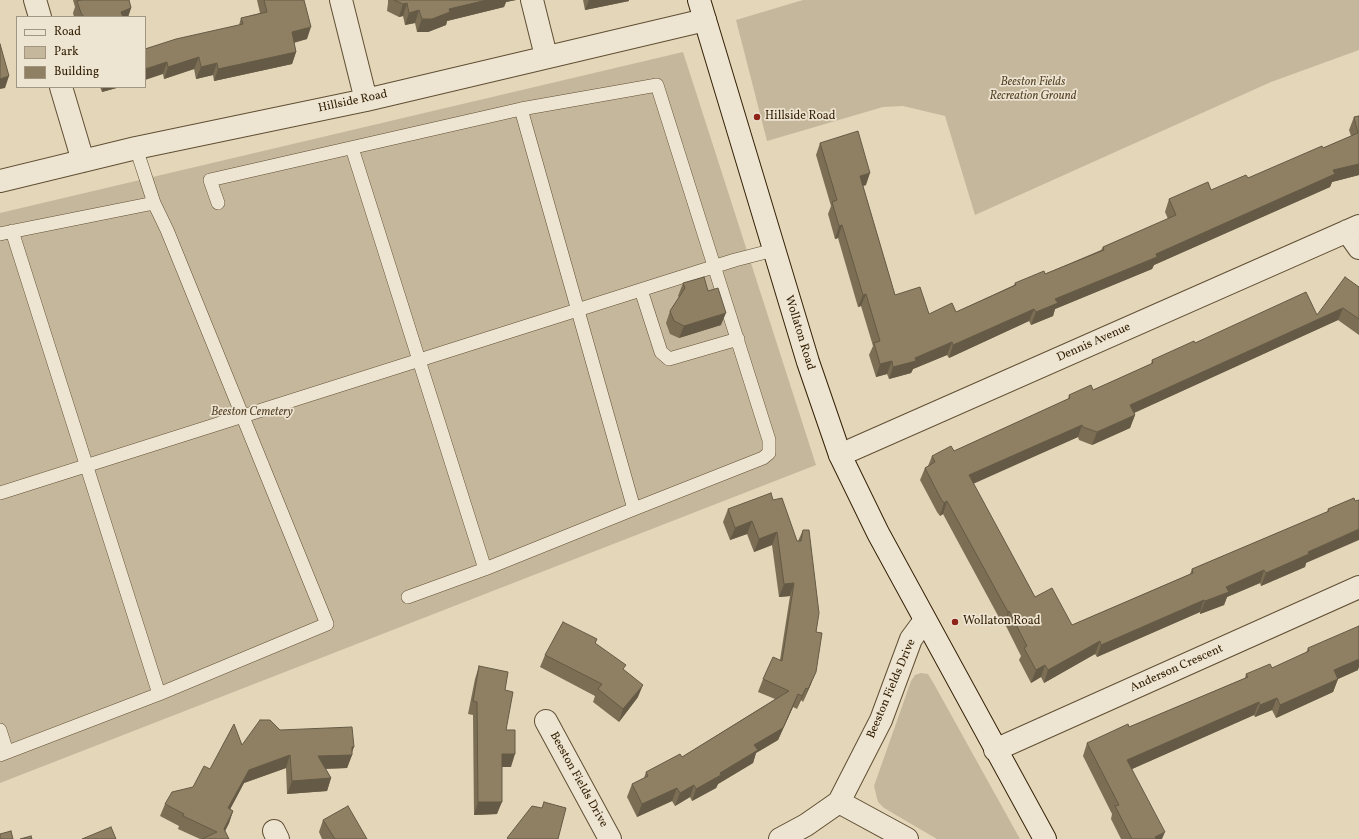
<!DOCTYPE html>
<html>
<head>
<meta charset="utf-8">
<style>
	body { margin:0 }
	#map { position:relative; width:1359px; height:839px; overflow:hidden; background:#e3d6b9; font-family:Vollkorn,serif }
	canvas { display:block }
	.legend { position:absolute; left:16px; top:16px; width:130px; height:72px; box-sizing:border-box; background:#ede4d2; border:1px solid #a39680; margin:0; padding:5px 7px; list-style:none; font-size:12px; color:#352206 }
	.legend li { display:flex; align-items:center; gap:8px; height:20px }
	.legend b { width:20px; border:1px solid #a39680 }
</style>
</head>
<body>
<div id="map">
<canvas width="1359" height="839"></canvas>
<ul class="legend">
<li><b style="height:5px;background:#ede4d2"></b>Road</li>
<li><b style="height:11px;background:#c5b79b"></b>Park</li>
<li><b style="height:11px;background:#8f8063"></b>Building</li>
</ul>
</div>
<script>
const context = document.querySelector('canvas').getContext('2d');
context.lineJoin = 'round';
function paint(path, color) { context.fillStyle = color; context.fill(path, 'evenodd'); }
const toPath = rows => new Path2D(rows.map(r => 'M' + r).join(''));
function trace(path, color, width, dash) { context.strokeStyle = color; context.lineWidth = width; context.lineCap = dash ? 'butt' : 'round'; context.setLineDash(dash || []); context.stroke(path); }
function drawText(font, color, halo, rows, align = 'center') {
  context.font = font + ' Vollkorn,serif'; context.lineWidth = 3.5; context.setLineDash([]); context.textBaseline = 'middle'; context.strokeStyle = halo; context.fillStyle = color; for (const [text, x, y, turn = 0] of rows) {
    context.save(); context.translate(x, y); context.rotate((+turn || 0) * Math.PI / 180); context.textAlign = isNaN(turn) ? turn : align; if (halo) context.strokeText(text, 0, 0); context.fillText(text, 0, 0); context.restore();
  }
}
const green = toPath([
	[803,0,1359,0,1359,50,1271,82,975,215,945,116,903,106,883,107,767,141,736,20],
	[683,52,816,465,0,783,0,213],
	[921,673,928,674,934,684,1020,839,937,839,884,808,878,802,874,786,911,681,915,675]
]);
const lane = toPath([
	[136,148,154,203],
	[352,148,485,569],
	[218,203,210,180,521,109,657,85,769,440,769,453,763,458,634,509,521,109],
	[12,231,159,694],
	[0,234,154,203,167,230,327,624,159,694,0,755],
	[641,290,661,352,669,359,738,339],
	[0,493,735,260,774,250],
	[408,597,485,569,634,509],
	[0,730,7,752]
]);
const street = toPath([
	[35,0,40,17],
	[341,0,366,100],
	[532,0,546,56],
	[61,87,83,161],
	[0,181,136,148,366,100,705,20],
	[1347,231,1359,248],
	[840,455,1359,226],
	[546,721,610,839],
	[995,750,1359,587],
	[839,802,907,839],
	[274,831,278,839],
	[780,839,806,825,839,802,881,720,911,639,925,620]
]);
const secondary = toPath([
	[699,0,808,362,840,455,878,533,1045,839]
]);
const wall = toPath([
	[73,0,129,0,131,8,128,17,74,17,73,13,75,7],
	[257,0,304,0,307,39,294,43,296,52,292,64,214,81,213,75,196,79,194,69,164,79,163,74,145,49,239,25,241,18,260,13],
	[388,0,516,0,506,2,504,7,447,21,446,25,428,32,417,32,415,23,405,25,403,16,399,17,387,11,388,3],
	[583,0,629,0,629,1,585,10],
	[100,87,120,87,102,92],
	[1359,116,1359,175,1332,182,1330,187,1154,265,1152,269,1055,309,1053,316,1031,325,1029,321,949,358,947,355,913,369,911,373,889,379,887,374,876,377,869,355,873,346,861,306,858,307,838,238,835,239,828,214,831,206,816,155,820,143,866,185,863,186,895,295,929,314,956,312,1014,285,1015,283,1045,274,1101,250,1103,247,1168,219,1165,212,1169,199,1211,190,1248,178,1323,148,1351,136,1349,130,1354,117],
	[683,283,708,291,721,325,679,338,670,334,666,323,670,311,679,297,678,296],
	[1359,287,1359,335,1338,320,1134,413,1135,415,1130,428,1092,445,1079,440,1078,437,973,483,1035,597,1072,625,1190,574,1192,569,1327,512,1328,509,1354,498,1306,563,1305,567,1261,586,1260,583,1227,597,1224,605,1200,614,1200,612,1097,657,1095,654,1044,683,1041,677,1031,683,1019,660,1021,656,1005,624,1003,625,943,514,940,516,937,512,920,480,925,468,928,466,932,456,954,451,1068,399,1069,395,1093,390,1151,364,1152,360,1195,343,1317,315],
	[773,500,797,541,798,541,803,530,816,632,811,684,803,702,801,700,797,709,793,707,778,740,756,753,753,763,718,784,716,788,692,801,690,797,675,806,672,801,637,817,627,797,632,784,644,778,646,772,682,757,775,699,758,692,763,679,780,660,790,596,779,597,772,545,754,552,747,534,730,540,723,522,728,509],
	[597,639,595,644,624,670,638,697,619,722,593,702,595,696,540,667,545,655],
	[1308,648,1358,670,1338,679,1333,692,1276,718,1272,710,1255,717,1254,715,1132,769,1162,839,1121,839,1111,819,1112,814,1083,756,1087,743,1129,727,1245,678,1246,674,1272,668,1306,653],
	[479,666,505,690,506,730,511,767,502,767,497,814,474,815,473,715,468,714,475,679],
	[242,745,352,752,352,755,347,768,326,769,331,778,327,791,287,794,286,768,244,783,230,809,233,811,229,823,225,831,229,839,200,839,178,829,179,826,160,816,165,804,193,787,210,769],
	[323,820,367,839,322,839,319,832]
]);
const shadedWall = toPath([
	[487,0,516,0,506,2,504,7,447,21,446,25,428,32,417,32,422,19,449,9],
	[589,0,629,0,629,1,585,10],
	[407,3,403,16,399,17,403,4],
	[131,8,128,17,119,17,121,12],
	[419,10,415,23,405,25,409,13],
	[311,27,307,39,287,44,292,32],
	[296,52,292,64,214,81,218,69],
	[199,57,194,69,164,79,168,67],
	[167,62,163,74,145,80,145,69],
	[217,63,213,75,196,79,201,67],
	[9,76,5,88,0,89,0,79],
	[103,87,120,87,102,92],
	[1359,164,1359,175,1332,182,1330,187,1154,265,1152,269,1055,309,1053,316,1031,325,1036,312,1055,299,1156,254,1333,170],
	[870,173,866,185,856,188,860,176],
	[842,225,838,238,835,239,839,226],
	[866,294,861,306,858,307,863,295],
	[1343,308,1338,320,1125,417,1130,405],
	[1034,309,1029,321,949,358,953,345],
	[726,313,721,325,679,338,684,326],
	[952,342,947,355,913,369,911,373,889,379,893,367],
	[892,361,887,374,876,377,880,364],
	[1135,415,1130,428,1092,445,1097,432],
	[1082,425,1078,437,964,488,969,475],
	[947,501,943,514,940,516,944,503],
	[752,521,747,534,730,540,735,528],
	[1359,529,1359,540,1306,563,1305,567,1261,586,1266,573,1308,552],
	[777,532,772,545,754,552,759,539],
	[1264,570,1260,583,1227,597,1224,605,1200,614,1205,601,1226,587],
	[794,583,790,596,779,597,784,584],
	[1204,600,1200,612,1097,657,1101,645],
	[1009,611,1005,624,1003,625,1008,612],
	[1100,641,1095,654,1044,683,1048,670],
	[1359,659,1359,667,1358,670,1329,683,1334,670],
	[1045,665,1041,677,1031,683,1036,670],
	[816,672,811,684,803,702,808,689],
	[1338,679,1333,692,1276,718,1280,705],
	[643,685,638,697,619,722,623,709],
	[806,688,801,700,797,709,802,696],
	[798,694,793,707,778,740,756,753,753,763,718,784,716,788,692,801,696,789,720,773,754,745],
	[1277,698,1272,710,1255,717,1260,705],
	[1259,702,1254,715,1123,773,1127,760],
	[352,747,354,747,351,755,352,755,347,768,314,769,318,756],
	[502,754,515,754,511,767,497,767],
	[290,755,286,768,244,783,224,821,228,808,249,770],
	[331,778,327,791,287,794,292,781],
	[694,785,690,797,675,806,680,793],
	[677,788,672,801,637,817,642,804],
	[478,802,502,802,497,814,474,815],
	[233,811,229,823,221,839,224,829],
	[1165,832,1162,839,1154,839,1155,837]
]);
const building = toPath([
	[81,0,129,0,131,8,121,12,123,17,84,17,81,13,77,1,81,0],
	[264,0,304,0,311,27,292,32,296,52,218,69,217,63,201,67,199,57,168,67,167,62,145,69,145,49,176,39,243,24,241,18,267,12,264,0],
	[394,0,487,0,449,9,450,12,432,19,422,19,419,10,409,13,407,3,403,4,394,0],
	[0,44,9,76,0,79,0,44],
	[1359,116,1359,164,1333,170,1335,174,1156,254,1157,257,1055,299,1058,303,1036,312,1034,309,953,345,952,342,915,358,916,361,893,367,892,361,880,364,874,343,880,341,866,294,863,295,842,225,839,226,832,202,837,200,820,143,858,131,870,173,860,176,895,295,920,287,929,314,952,303,956,312,1016,285,1015,283,1044,271,1045,274,1104,250,1103,247,1176,215,1169,199,1208,182,1211,190,1246,175,1248,178,1322,146,1323,148,1358,133,1354,117,1359,116],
	[704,277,708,291,718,288,726,313,684,326,674,321,670,311,685,288,683,283,704,277],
	[1345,277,1359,287,1359,319,1343,308,1130,405,1135,415,1097,432,1083,427,1082,425,969,475,1035,597,1052,588,1072,625,1193,573,1192,569,1329,511,1328,509,1354,498,1355,501,1359,500,1359,529,1308,552,1309,554,1266,573,1264,570,1226,587,1229,592,1205,601,1204,600,1101,645,1100,641,1048,670,1045,665,1036,670,1024,648,1027,646,1009,611,1008,612,947,501,944,503,941,499,925,468,935,462,932,456,951,446,954,451,1070,398,1069,395,1091,385,1093,390,1153,363,1152,360,1194,341,1195,343,1306,292,1317,315,1345,277],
	[771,493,773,500,782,498,797,541,801,541,803,530,809,530,819,613,816,632,822,633,816,672,808,689,806,688,802,696,798,694,783,728,754,745,758,750,720,773,721,775,696,789,694,785,680,793,677,788,642,804,632,784,648,776,646,772,680,754,682,757,789,691,763,679,773,657,782,661,794,583,784,584,777,532,759,539,752,521,735,528,728,509,771,493],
	[563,622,597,639,595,643,626,665,623,669,643,685,623,709,598,689,602,684,545,655,563,622],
	[1359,626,1359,659,1334,670,1338,679,1280,705,1277,698,1260,705,1259,702,1127,760,1165,832,1155,837,1156,839,1132,839,1115,806,1119,805,1087,743,1128,724,1129,727,1248,677,1246,674,1270,664,1272,668,1309,651,1308,648,1359,626],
	[479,666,508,672,505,690,513,692,506,730,515,730,515,754,502,754,502,802,478,802,477,702,473,701,479,666],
	[260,720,270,720,280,730,352,727,354,747,352,747,352,755,318,756,331,778,292,781,290,755,249,770,228,808,233,811,224,829,229,839,202,839,217,832,183,816,184,814,165,804,172,792,193,787,204,766,210,769,234,724,242,745,260,720],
	[544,802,566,808,558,839,508,839,507,838,532,806,542,808,544,802],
	[348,806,367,839,335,839,323,820,348,806],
	[111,827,116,839,82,839,111,827],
	[11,831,13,839,0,839,0,834,11,831],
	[31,836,32,839,20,839,31,836]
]);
const markers = [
	[757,117,4,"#8f2418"],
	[955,622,4,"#8f2418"]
];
const parkNames = [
	["Beeston Fields",1033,83],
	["Recreation Ground",1033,97],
	["Beeston Cemetery",252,413]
];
const streetNames = [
	["Hillside Road",353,102,-12],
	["Wollaton Road",799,333,73],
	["Dennis Avenue",1094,343,-24],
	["Anderson Crescent",1177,669,-24],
	["Beeston Fields Drive",892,689,-67],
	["Beeston Fields Drive",578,780,61]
];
const poiNames = [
	["Hillside Road",765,117],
	["Wollaton Road",963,622]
];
paint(green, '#c5b79b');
trace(lane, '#604f33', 14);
trace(street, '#604f33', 24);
trace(secondary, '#352206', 24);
trace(lane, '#ede4d2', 13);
trace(street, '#ede4d2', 22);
trace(secondary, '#ede4d2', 22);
paint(wall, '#7b6e55');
paint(shadedWall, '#645a45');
paint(building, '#8f8063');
trace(building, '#645a45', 1);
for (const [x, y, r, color] of markers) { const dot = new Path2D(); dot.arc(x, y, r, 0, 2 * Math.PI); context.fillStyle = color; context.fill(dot); trace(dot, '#ede4d2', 1.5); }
drawText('italic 12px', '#59472b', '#ede4d2', parkNames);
drawText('12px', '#352206', '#ede4d2', streetNames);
drawText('12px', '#352206', '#ede4d2', poiNames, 'left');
</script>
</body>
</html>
